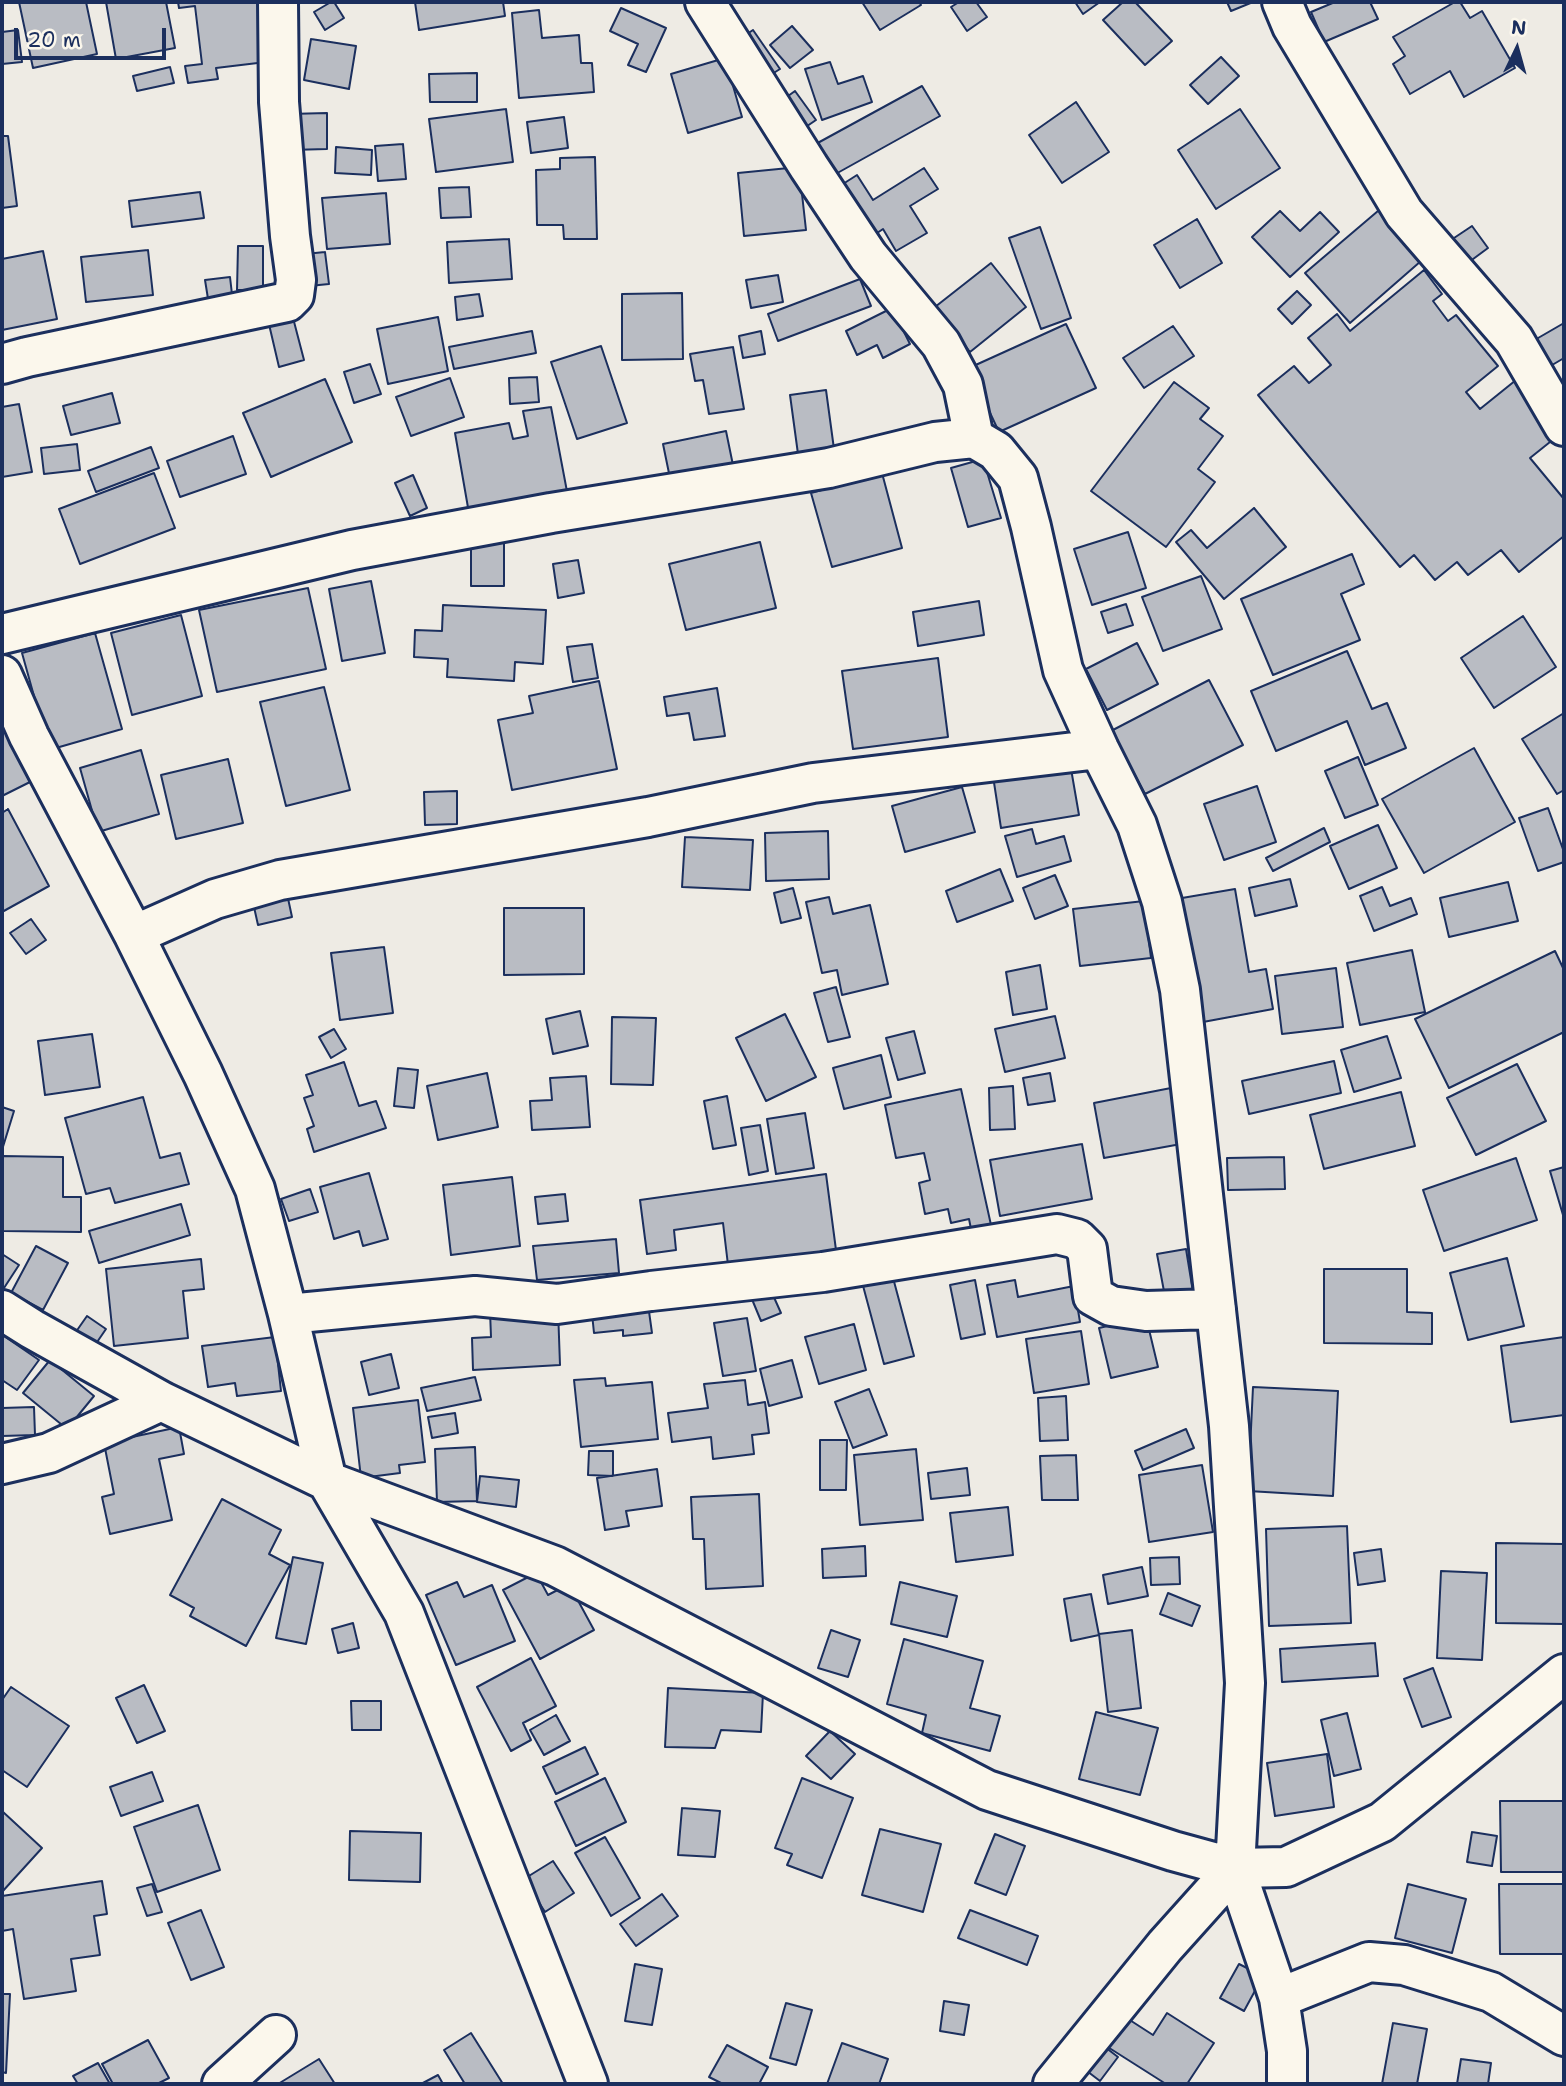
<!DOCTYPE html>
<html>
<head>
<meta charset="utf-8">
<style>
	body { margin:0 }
	#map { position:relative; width:1566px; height:2086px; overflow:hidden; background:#eeebe4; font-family:"Shantell Sans",sans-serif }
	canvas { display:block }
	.frame { position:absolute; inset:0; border:4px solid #1b2f5e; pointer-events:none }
	.north { position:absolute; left:1482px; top:14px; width:70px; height:70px; -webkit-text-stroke:5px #fbf7ec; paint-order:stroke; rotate:5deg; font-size:19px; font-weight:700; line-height:28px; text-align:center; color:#1b2f5e }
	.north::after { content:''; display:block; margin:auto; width:24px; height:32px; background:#1b2f5e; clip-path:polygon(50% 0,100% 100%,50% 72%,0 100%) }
	.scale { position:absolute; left:14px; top:28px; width:152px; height:32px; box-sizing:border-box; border:4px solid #1b2f5e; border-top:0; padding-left:9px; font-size:21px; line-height:24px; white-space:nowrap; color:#1b2f5e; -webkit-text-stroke:5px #fbf7ec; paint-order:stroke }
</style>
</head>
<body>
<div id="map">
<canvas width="1566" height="2086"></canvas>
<div class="frame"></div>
<div class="north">N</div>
<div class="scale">20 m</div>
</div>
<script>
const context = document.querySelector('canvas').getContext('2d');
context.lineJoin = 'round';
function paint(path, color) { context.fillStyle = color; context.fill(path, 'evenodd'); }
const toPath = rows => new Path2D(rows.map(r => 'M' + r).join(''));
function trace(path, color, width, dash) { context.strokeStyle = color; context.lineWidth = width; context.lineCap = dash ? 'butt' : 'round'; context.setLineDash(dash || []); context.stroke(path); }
const building = toPath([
	[19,2,86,2,97,54,33,68,19,2],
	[106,2,166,2,175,48,116,59,106,2],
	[178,2,259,2,266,62,216,68,218,79,188,83,185,66,202,64,195,6,179,8,178,2],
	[331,2,334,2,344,18,325,30,314,12,331,2],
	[415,2,503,2,505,16,419,30,415,2],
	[862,2,919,2,921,5,880,30,862,2],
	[959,2,976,2,987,17,967,31,951,7,959,2],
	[1075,2,1100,2,1083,14,1075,2],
	[1123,2,1135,2,1172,41,1145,65,1103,20,1123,2],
	[1227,2,1253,2,1231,11,1227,2],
	[1335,2,1370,2,1378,19,1324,42,1311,12,1335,2],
	[1455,2,1460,2,1470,18,1482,11,1515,68,1464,97,1450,71,1410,94,1393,64,1405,56,1393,37,1455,2],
	[621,8,666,28,646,72,628,65,638,44,610,31,621,8],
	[539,10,542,38,579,35,581,63,592,63,594,92,519,98,512,13,539,10],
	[792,26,813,50,790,68,770,45,792,26],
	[18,30,22,62,2,64,2,32,18,30],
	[753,30,780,69,761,81,735,42,753,30],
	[311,39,356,46,349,89,304,80,311,39],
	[1221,57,1239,76,1208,104,1190,85,1221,57],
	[725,58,742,117,688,133,671,74,725,58],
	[830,62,838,84,863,76,872,102,822,120,805,69,830,62],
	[170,67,174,83,137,91,133,76,170,67],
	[477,73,477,102,430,102,429,74,477,73],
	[922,86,940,116,832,176,814,145,922,86],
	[795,91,816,120,797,133,777,104,795,91],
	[1076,102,1109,152,1062,183,1029,135,1076,102],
	[506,109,513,162,436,172,429,119,506,109],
	[1240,109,1280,168,1216,209,1178,150,1240,109],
	[327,113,327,149,290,150,289,114,327,113],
	[564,117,568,148,531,153,527,122,564,117],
	[2,136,8,136,17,206,2,208,2,136],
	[403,144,406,179,378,181,375,146,403,144],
	[336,147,372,150,371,175,335,173,336,147],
	[595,157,597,239,564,239,563,225,537,225,536,170,560,169,560,158,595,157],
	[799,167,806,230,744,236,738,173,799,167],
	[924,168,938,189,910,206,927,233,896,251,883,229,864,242,832,191,857,175,873,200,924,168],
	[469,187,471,217,441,218,439,188,469,187],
	[200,192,204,218,132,227,129,201,200,192],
	[386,193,390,244,327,249,322,198,386,193],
	[1385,205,1429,254,1350,323,1305,273,1385,205],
	[1280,211,1300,231,1320,212,1339,232,1290,277,1252,237,1280,211],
	[1197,219,1222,263,1180,288,1154,245,1197,219],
	[1472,226,1488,248,1465,265,1448,242,1472,226],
	[1040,227,1071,318,1041,329,1009,238,1040,227],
	[509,239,512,279,449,283,447,242,509,239],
	[238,246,263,246,263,290,237,290,238,246],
	[148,250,153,295,86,302,81,257,148,250],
	[43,251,57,319,2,330,2,259,43,251],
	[325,252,329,284,309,286,305,254,325,252],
	[991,263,1026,307,970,352,935,307,991,263],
	[1424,270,1442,294,1433,301,1448,321,1456,315,1498,366,1466,392,1480,409,1516,380,1560,434,1530,458,1564,499,1564,536,1519,572,1501,550,1468,575,1457,562,1435,580,1414,555,1400,567,1258,395,1294,366,1309,383,1331,365,1308,338,1337,314,1350,331,1424,270],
	[778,275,783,302,751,308,746,280,778,275],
	[230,277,233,303,209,305,205,280,230,277],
	[860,279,871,306,778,341,768,314,860,279],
	[1297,291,1311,305,1292,324,1278,309,1297,291],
	[682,293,683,359,622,360,622,294,682,293],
	[479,294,483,316,457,320,455,297,479,294],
	[892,308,910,344,883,358,877,345,857,355,846,331,892,308],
	[292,314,304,360,279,367,268,320,292,314],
	[438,317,448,371,388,384,377,329,438,317],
	[1564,323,1564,358,1542,371,1526,345,1564,323],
	[1066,324,1096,388,999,432,969,368,1066,324],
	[1173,326,1194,356,1144,388,1123,358,1173,326],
	[532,331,536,353,454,369,449,347,532,331],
	[761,331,765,354,743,358,739,336,761,331],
	[601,346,627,423,577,439,551,362,601,346],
	[733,347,744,409,709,414,703,380,695,381,690,354,733,347],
	[370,364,381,394,354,403,344,372,370,364],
	[537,377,539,402,510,404,509,378,537,377],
	[450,378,464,417,411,436,396,397,450,378],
	[325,379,352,442,271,477,243,413,325,379],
	[1174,382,1209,408,1200,419,1223,436,1198,469,1215,482,1166,547,1091,491,1174,382],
	[826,390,834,449,798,454,790,395,826,390],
	[112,393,120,423,71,435,63,406,112,393],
	[19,404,32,472,2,477,2,407,19,404],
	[551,407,569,502,470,519,455,433,509,423,513,439,528,436,523,411,551,407],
	[726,431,734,470,671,483,663,444,726,431],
	[233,436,246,474,180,497,167,461,233,436],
	[77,444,80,470,44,474,41,448,77,444],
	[151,447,159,468,96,492,88,471,151,447],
	[983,459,1001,518,968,527,951,468,983,459],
	[154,473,175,528,80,564,59,509,154,473],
	[882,473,902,548,832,567,811,493,882,473],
	[413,475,427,508,410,516,395,483,413,475],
	[1254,508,1286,547,1224,599,1176,542,1191,530,1207,548,1254,508],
	[1128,532,1146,588,1092,605,1074,549,1128,532],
	[471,535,504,536,504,586,471,586,471,535],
	[760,542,776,608,686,630,669,564,760,542],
	[1352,554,1364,584,1341,594,1360,640,1273,675,1241,599,1352,554],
	[578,560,584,593,558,598,553,564,578,560],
	[1201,576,1222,629,1163,651,1142,597,1201,576],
	[371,581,385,653,342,661,329,589,371,581],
	[308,588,326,669,217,692,199,610,308,588],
	[979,601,984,635,918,646,913,612,979,601],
	[1126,604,1133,625,1108,633,1101,612,1126,604],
	[443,605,546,610,543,664,515,662,514,681,447,677,448,659,414,657,415,630,442,631,443,605],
	[181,615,202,696,132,715,111,633,181,615],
	[1523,616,1556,667,1494,708,1461,658,1523,616],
	[95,633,122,729,49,750,22,653,95,633],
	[1137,643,1158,684,1107,710,1086,669,1137,643],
	[592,644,598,678,573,682,567,647,592,644],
	[1347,651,1372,709,1387,703,1406,748,1365,765,1347,721,1276,751,1251,691,1347,651],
	[938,658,948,737,853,749,842,671,938,658],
	[1209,680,1243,745,1145,794,1111,731,1209,680],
	[599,681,617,769,512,790,498,720,533,713,529,696,599,681],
	[324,687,350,790,286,806,260,702,324,687],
	[717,688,725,736,694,740,689,713,667,716,664,697,717,688],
	[1564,713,1564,790,1557,794,1522,739,1564,713],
	[2,725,30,782,2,796,2,725],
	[1474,748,1515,822,1424,873,1382,799,1474,748],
	[141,750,159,814,98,832,80,768,141,750],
	[1358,757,1378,805,1345,818,1325,771,1358,757],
	[228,759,243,823,176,839,161,775,228,759],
	[1070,763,1079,815,1001,828,993,776,1070,763],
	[1257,786,1276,842,1224,860,1204,804,1257,786],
	[962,787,975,832,905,852,892,806,962,787],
	[457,791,457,824,425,825,424,792,457,791],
	[1548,808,1564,852,1564,862,1538,871,1519,818,1548,808],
	[8,809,49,886,2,912,2,813,8,809],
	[1378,825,1397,868,1349,889,1330,846,1378,825],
	[1324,828,1330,842,1273,871,1266,858,1324,828],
	[1032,829,1036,844,1064,836,1071,861,1017,877,1005,836,1032,829],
	[828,831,829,879,766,881,765,833,828,831],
	[685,837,753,840,750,890,682,887,685,837],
	[1000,869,1013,901,957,922,946,891,1000,869],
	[1055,875,1068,906,1035,919,1023,888,1055,875],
	[1290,879,1297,906,1255,916,1249,888,1290,879],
	[1508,882,1518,921,1449,937,1440,898,1508,882],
	[1382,887,1390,906,1411,898,1417,914,1374,931,1360,896,1382,887],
	[793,888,801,918,781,923,774,893,793,888],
	[286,889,292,917,258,925,252,898,286,889],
	[1235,889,1249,972,1266,969,1273,1009,1203,1022,1182,898,1235,889],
	[829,897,833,914,870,905,888,984,842,995,837,970,822,973,806,902,829,897],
	[1144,901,1151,958,1080,966,1073,909,1144,901],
	[504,908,584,908,584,974,504,975,504,908],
	[31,919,46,940,26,954,10,933,31,919],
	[384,947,393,1013,340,1020,331,953,384,947],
	[1412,950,1425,1012,1360,1025,1347,963,1412,950],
	[1555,951,1564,970,1564,1032,1449,1088,1415,1019,1555,951],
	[1040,965,1047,1009,1013,1015,1006,972,1040,965],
	[1336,968,1343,1027,1282,1034,1275,976,1336,968],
	[836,987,850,1037,828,1042,814,993,836,987],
	[580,1011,588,1046,553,1054,546,1019,580,1011],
	[785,1014,816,1077,766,1101,736,1038,785,1014],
	[1055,1016,1065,1058,1005,1072,995,1029,1055,1016],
	[612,1017,656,1018,653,1085,611,1084,612,1017],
	[334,1029,346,1049,331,1058,319,1037,334,1029],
	[914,1031,925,1073,898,1080,886,1038,914,1031],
	[92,1034,100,1087,45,1095,38,1041,92,1034],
	[1387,1036,1401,1078,1354,1092,1341,1050,1387,1036],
	[881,1055,891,1097,844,1109,833,1068,881,1055],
	[1334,1061,1341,1093,1249,1114,1242,1081,1334,1061],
	[344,1062,359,1106,376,1101,386,1128,314,1152,307,1129,314,1126,304,1098,313,1095,306,1075,344,1062],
	[1517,1064,1546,1121,1476,1155,1447,1098,1517,1064],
	[398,1068,418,1070,414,1108,394,1106,398,1068],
	[487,1073,498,1127,438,1140,427,1086,487,1073],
	[1050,1073,1055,1101,1028,1105,1023,1078,1050,1073],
	[586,1076,590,1127,532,1130,530,1101,552,1100,550,1078,586,1076],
	[1013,1086,1015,1129,990,1130,989,1088,1013,1086],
	[1171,1088,1181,1144,1104,1158,1094,1103,1171,1088],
	[961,1089,991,1225,971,1229,969,1219,951,1223,948,1209,925,1214,919,1183,930,1180,924,1153,896,1158,885,1105,961,1089],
	[1401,1092,1415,1146,1324,1169,1310,1115,1401,1092],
	[727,1096,736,1145,713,1149,704,1101,727,1096],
	[143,1097,160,1158,180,1153,189,1184,115,1203,110,1188,86,1194,65,1118,143,1097],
	[2,1107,14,1111,2,1150,2,1107],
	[805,1113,814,1168,776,1174,767,1119,805,1113],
	[760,1125,768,1171,749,1175,741,1128,760,1125],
	[1082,1144,1092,1199,1000,1216,990,1160,1082,1144],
	[2,1156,63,1157,63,1197,81,1197,81,1232,3,1231,2,1156],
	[1284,1157,1285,1189,1228,1190,1227,1158,1284,1157],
	[1516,1158,1537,1220,1444,1251,1423,1190,1516,1158],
	[1564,1167,1564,1214,1563,1215,1550,1171,1564,1167],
	[369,1173,388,1239,363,1246,359,1231,334,1239,320,1187,369,1173],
	[826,1174,836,1250,728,1265,723,1223,674,1230,676,1250,647,1254,640,1200,826,1174],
	[512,1177,520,1246,451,1255,443,1185,512,1177],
	[310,1189,318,1212,289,1221,281,1199,310,1189],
	[565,1194,568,1221,538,1224,535,1197,565,1194],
	[181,1204,190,1235,99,1263,89,1231,181,1204],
	[616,1239,619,1273,537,1280,533,1246,616,1239],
	[36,1246,68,1263,43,1310,11,1293,36,1246],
	[1186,1249,1194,1298,1166,1302,1157,1254,1186,1249],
	[2,1254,19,1265,4,1288,2,1287,2,1254],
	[1507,1258,1524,1326,1468,1340,1450,1273,1507,1258],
	[201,1259,204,1289,183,1291,188,1338,114,1346,106,1269,201,1259],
	[1324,1269,1407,1269,1407,1312,1432,1313,1432,1344,1324,1343,1324,1269],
	[892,1274,914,1356,884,1364,862,1282,892,1274],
	[975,1280,985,1334,961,1339,950,1285,975,1280],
	[1015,1280,1018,1297,1074,1286,1080,1322,997,1337,987,1285,1015,1280],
	[768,1284,781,1313,761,1321,749,1292,768,1284],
	[647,1297,652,1333,623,1336,623,1330,594,1333,591,1304,647,1297],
	[558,1309,560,1365,473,1370,472,1338,491,1337,490,1311,558,1309],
	[87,1316,106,1329,93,1348,73,1336,87,1316],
	[1146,1317,1158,1367,1111,1378,1099,1328,1146,1317],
	[747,1318,756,1371,723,1376,714,1323,747,1318],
	[854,1324,866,1370,819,1384,805,1337,854,1324],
	[1081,1331,1089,1384,1034,1393,1026,1339,1081,1331],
	[4,1336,39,1360,17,1390,2,1380,2,1339,4,1336],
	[275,1337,281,1391,237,1396,235,1383,208,1387,202,1346,275,1337],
	[1564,1337,1564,1415,1511,1422,1501,1346,1564,1337],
	[391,1354,399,1388,369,1395,361,1362,391,1354],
	[50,1360,94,1396,67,1429,23,1393,50,1360],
	[792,1360,802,1397,769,1406,760,1369,792,1360],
	[475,1377,481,1400,427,1411,421,1388,475,1377],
	[605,1378,606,1386,652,1382,658,1439,581,1447,574,1380,605,1378],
	[745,1380,748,1405,765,1402,769,1433,752,1435,754,1454,713,1459,711,1437,672,1442,668,1413,708,1408,704,1384,745,1380],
	[1253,1387,1338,1391,1333,1496,1248,1491,1253,1387],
	[869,1389,887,1435,853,1448,835,1402,869,1389],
	[2,1390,2,1408,34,1407,35,1435,2,1436,2,1390],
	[1066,1396,1068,1440,1040,1441,1038,1398,1066,1396],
	[418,1400,425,1462,399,1465,400,1473,361,1478,353,1408,418,1400],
	[455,1413,458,1433,432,1438,428,1417,455,1413],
	[179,1427,184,1454,159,1459,172,1520,110,1534,102,1497,114,1494,104,1443,179,1427],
	[1186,1429,1194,1448,1143,1470,1135,1451,1186,1429],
	[820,1440,847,1440,846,1490,820,1490,820,1440],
	[475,1447,477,1501,437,1502,435,1449,475,1447],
	[916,1449,923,1520,860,1525,854,1455,916,1449],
	[589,1451,613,1451,613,1476,588,1475,589,1451],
	[1076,1455,1078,1500,1042,1500,1040,1456,1076,1455],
	[1202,1465,1213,1532,1149,1542,1139,1475,1202,1465],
	[967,1468,970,1495,931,1499,928,1473,967,1468],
	[657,1469,662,1506,626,1511,629,1526,605,1530,597,1478,657,1469],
	[480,1476,519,1480,516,1507,477,1502,480,1476],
	[759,1494,763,1586,706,1589,704,1539,693,1539,691,1497,759,1494],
	[222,1499,281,1530,269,1554,290,1565,246,1646,190,1616,194,1608,170,1595,222,1499],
	[1008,1507,1013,1555,956,1562,950,1513,1008,1507],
	[1347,1526,1351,1623,1269,1626,1266,1529,1347,1526],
	[1496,1543,1564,1544,1564,1624,1496,1623,1496,1543],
	[865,1546,866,1576,823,1578,822,1549,865,1546],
	[1381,1549,1385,1581,1358,1585,1354,1553,1381,1549],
	[293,1557,323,1563,306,1644,276,1638,293,1557],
	[1179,1557,1180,1584,1151,1585,1150,1558,1179,1557],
	[1142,1567,1148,1596,1108,1604,1103,1575,1142,1567],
	[1441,1571,1487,1573,1482,1660,1437,1658,1441,1571],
	[536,1573,548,1595,569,1584,594,1630,540,1659,503,1590,536,1573],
	[457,1582,464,1597,492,1585,515,1641,456,1665,426,1595,457,1582],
	[900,1582,957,1596,947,1637,891,1624,900,1582],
	[1168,1593,1200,1606,1192,1626,1160,1614,1168,1593],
	[1091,1594,1099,1635,1071,1641,1064,1599,1091,1594],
	[353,1623,359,1648,338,1653,332,1629,353,1623],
	[831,1630,860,1640,848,1677,818,1668,831,1630],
	[1132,1630,1141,1708,1108,1712,1099,1634,1132,1630],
	[904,1639,983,1661,970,1708,1000,1716,990,1751,922,1733,926,1715,887,1704,904,1639],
	[1375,1643,1378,1676,1282,1682,1280,1649,1375,1643],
	[531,1658,556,1706,523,1723,531,1740,511,1751,477,1687,531,1658],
	[1433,1668,1451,1717,1422,1727,1404,1679,1433,1668],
	[144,1685,165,1731,137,1743,116,1698,144,1685],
	[11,1687,69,1726,27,1787,2,1770,2,1700,11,1687],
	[668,1688,763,1693,761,1732,721,1730,715,1748,665,1747,668,1688],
	[351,1701,381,1701,381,1730,352,1730,351,1701],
	[1096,1712,1158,1728,1140,1795,1079,1779,1096,1712],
	[1347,1713,1361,1769,1334,1776,1321,1720,1347,1713],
	[556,1715,570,1741,544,1755,530,1730,556,1715],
	[830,1731,855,1754,831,1779,806,1756,830,1731],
	[585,1747,598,1774,556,1794,543,1767,585,1747],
	[1327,1754,1334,1807,1275,1816,1267,1763,1327,1754],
	[152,1772,163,1801,121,1816,110,1787,152,1772],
	[605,1778,626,1822,576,1846,555,1802,605,1778],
	[802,1778,853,1798,822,1878,787,1865,792,1854,775,1848,802,1778],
	[1500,1801,1564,1801,1564,1872,1501,1872,1500,1801],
	[198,1805,220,1870,157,1892,134,1827,198,1805],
	[682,1808,720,1811,715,1857,678,1855,682,1808],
	[2,1811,42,1848,2,1892,2,1811],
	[880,1829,941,1844,923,1912,862,1895,880,1829],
	[350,1831,421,1833,420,1882,349,1880,350,1831],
	[1472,1832,1497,1836,1492,1866,1467,1862,1472,1832],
	[995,1834,1025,1846,1006,1895,975,1883,995,1834],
	[605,1837,640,1898,611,1916,575,1853,605,1837],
	[553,1861,574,1893,545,1912,524,1879,553,1861],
	[102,1881,107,1914,94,1916,100,1955,71,1959,76,1991,24,1999,13,1929,2,1931,2,1896,102,1881],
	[152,1884,162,1912,147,1916,137,1888,152,1884],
	[1408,1884,1466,1899,1452,1953,1395,1938,1408,1884],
	[1499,1884,1564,1884,1564,1954,1500,1954,1499,1884],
	[662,1894,678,1916,636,1946,620,1924,662,1894],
	[201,1910,224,1967,191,1980,168,1923,201,1910],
	[970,1910,1038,1936,1027,1965,958,1938,970,1910],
	[635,1964,662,1969,652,2025,625,2021,635,1964],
	[1239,1964,1263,1976,1244,2011,1220,1998,1239,1964],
	[2,1994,10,1994,6,2073,2,2072,2,1994],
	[944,2001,969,2005,964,2035,940,2031,944,2001],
	[786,2003,812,2010,796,2065,770,2058,786,2003],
	[1167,2013,1214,2043,1187,2084,1166,2084,1103,2044,1122,2015,1153,2035,1167,2013],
	[1393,2023,1427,2029,1417,2084,1382,2084,1393,2023],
	[471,2033,503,2084,465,2084,444,2050,471,2033],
	[148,2040,169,2078,157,2084,113,2084,102,2064,148,2040],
	[1097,2041,1118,2057,1100,2081,1079,2065,1097,2041],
	[842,2043,888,2059,879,2084,827,2084,842,2043],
	[727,2045,768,2067,759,2084,723,2084,709,2077,727,2045],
	[319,2059,335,2084,278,2084,319,2059],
	[1461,2059,1491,2063,1488,2084,1457,2084,1461,2059],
	[98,2063,110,2084,78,2084,73,2076,98,2063],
	[438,2075,443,2084,421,2084,438,2075]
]);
const minor = toPath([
	[705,2,809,167,868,256,941,344,963,385,974,438],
	[1282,2,1292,26,1404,213,1514,340,1564,426],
	[2,364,27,357,287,302,294,295,296,280,290,236,279,102,278,2],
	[2,634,352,550,551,513,829,468,935,442,974,438,996,451,1018,478,1031,527,1063,670,1099,749,1137,825,1162,902,1180,990,1229,1426,1245,1683,1235,1868,1279,1998,1287,2051,1287,2084],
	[2,675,29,736,134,935,203,1074,255,1189,288,1314,327,1481,404,1613,588,2084],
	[134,935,215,899,280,880,648,817,813,783,1099,749],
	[2,1310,32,1329,161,1401,327,1481,555,1566,987,1790,1173,1851,1235,1868,1286,1867,1382,1822,1564,1674],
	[288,1314,475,1296,557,1304,651,1291,823,1272,1057,1234,1077,1239,1087,1249,1093,1296,1111,1306,1146,1311,1216,1309],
	[2,1464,49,1453,161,1401],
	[1279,1998,1369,1962,1404,1965,1491,1992,1564,2036],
	[222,2084,276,2035],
	[1053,2084,1165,1946,1235,1868]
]);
paint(building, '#b9bcc3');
trace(building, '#1b2f5e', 2);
trace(minor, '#1b2f5e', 44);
trace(minor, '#fbf7ec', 38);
</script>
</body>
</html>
